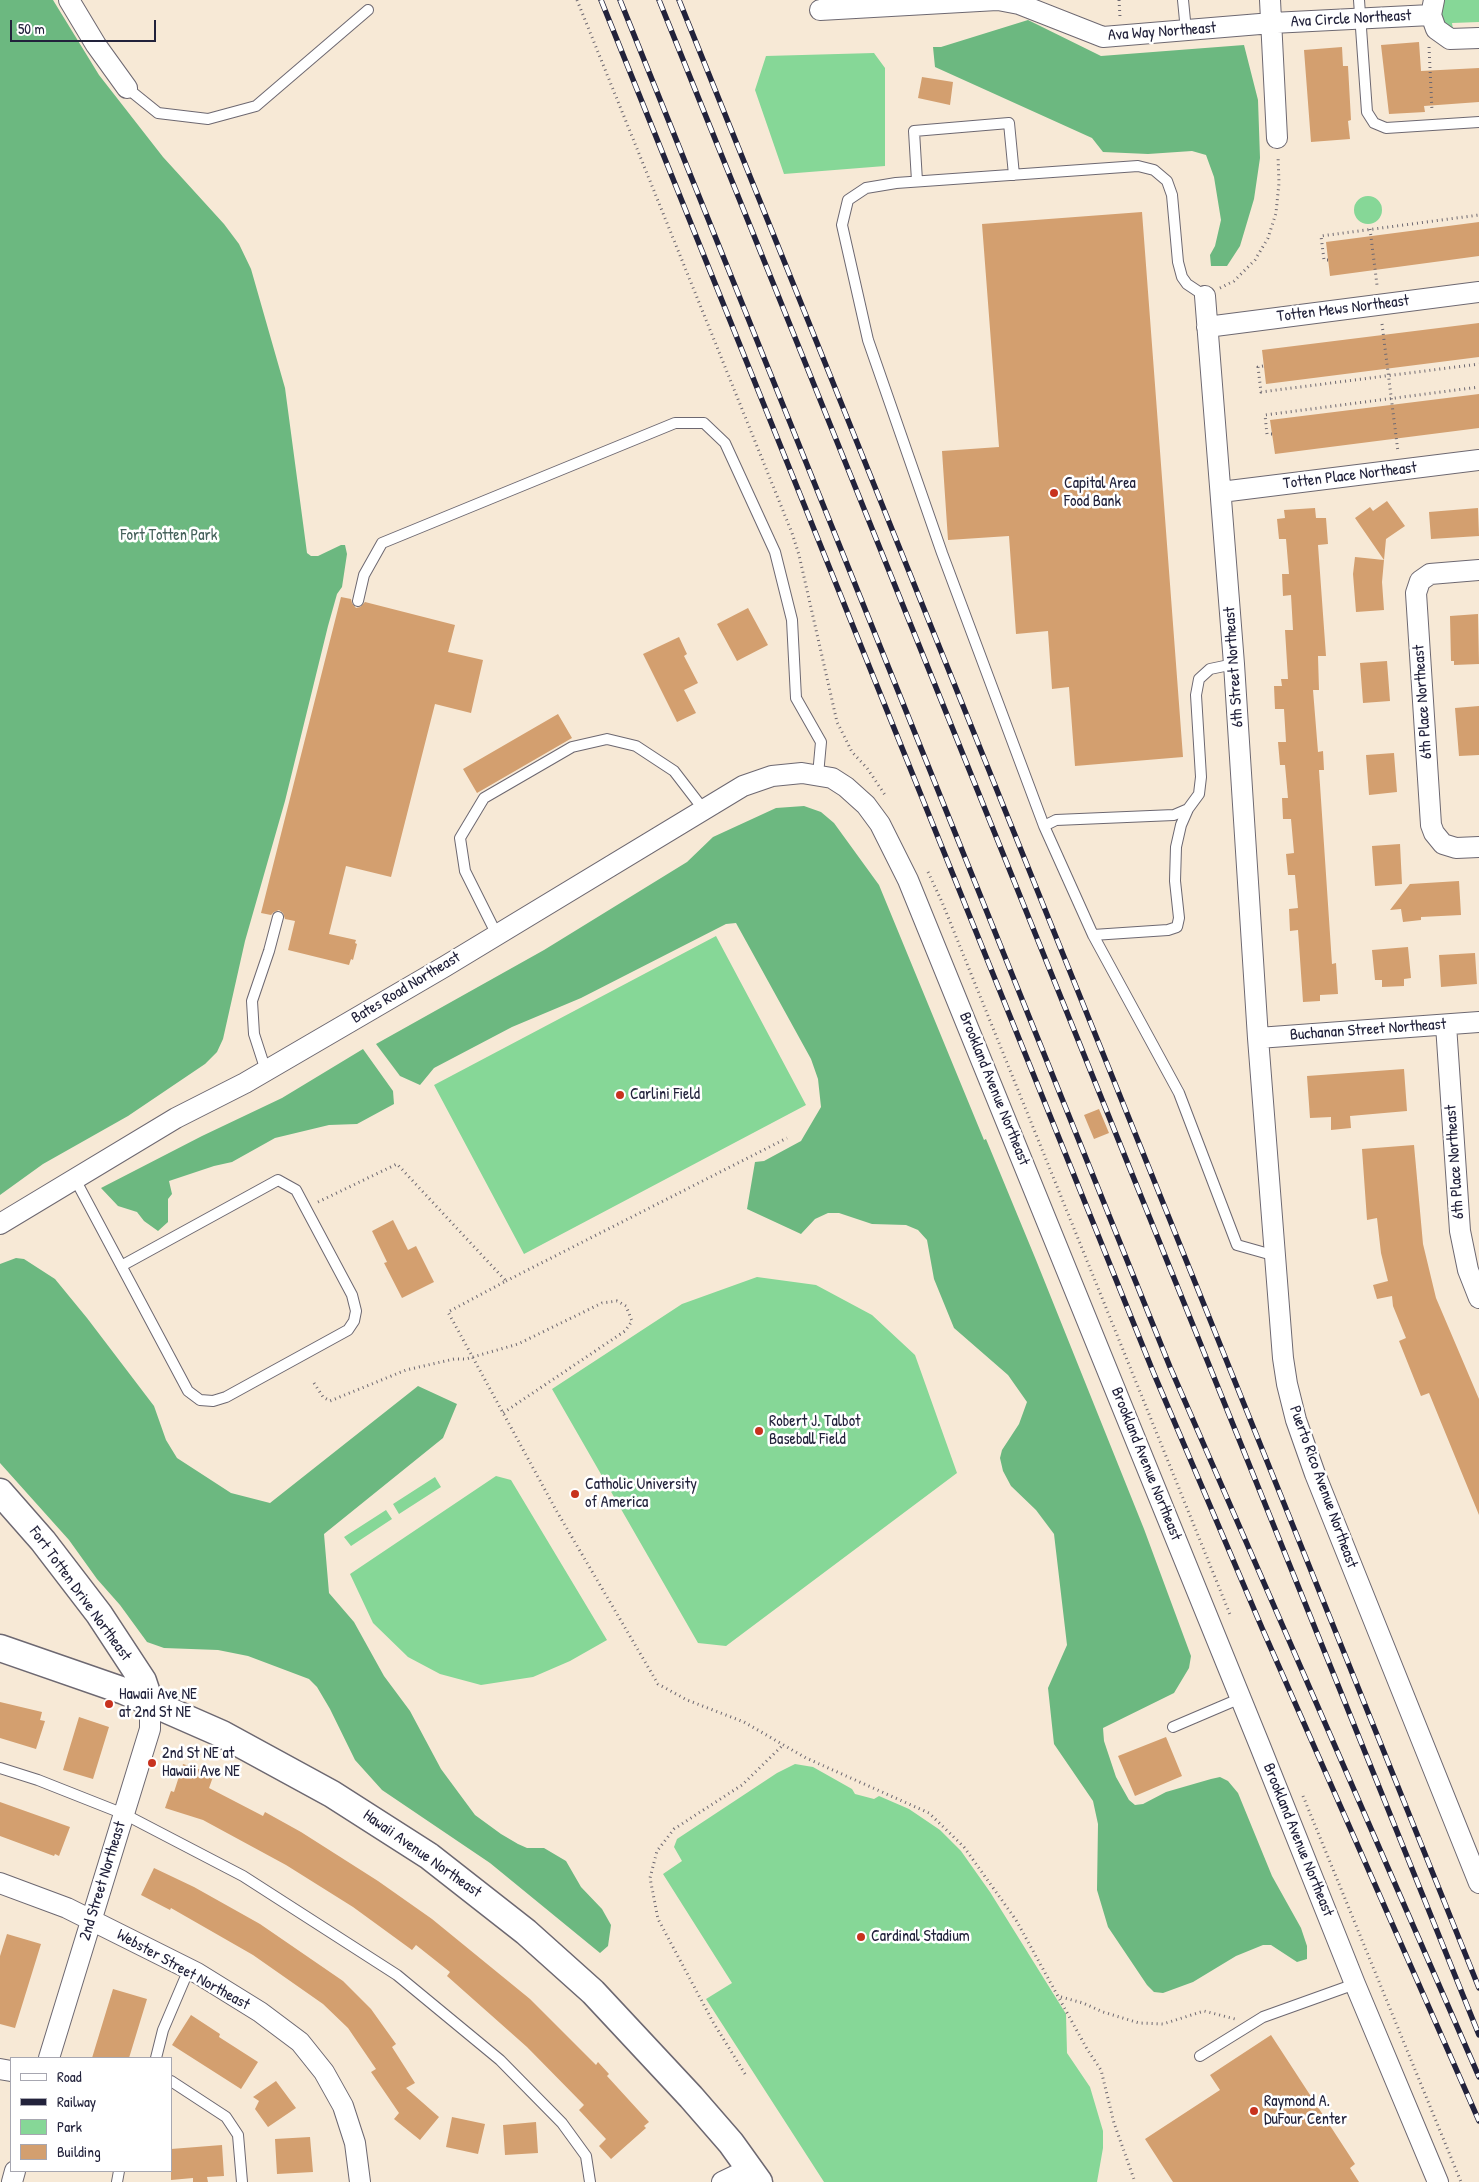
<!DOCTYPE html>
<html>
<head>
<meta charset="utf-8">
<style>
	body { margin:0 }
	#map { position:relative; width:1479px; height:2182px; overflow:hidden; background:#f7e9d6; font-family:"Patrick Hand",sans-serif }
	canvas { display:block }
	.legend { position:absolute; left:10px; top:2057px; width:162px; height:115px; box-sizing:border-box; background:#fff; border:1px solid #a7a7b1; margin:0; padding:6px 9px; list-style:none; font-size:15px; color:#22223b }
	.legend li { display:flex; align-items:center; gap:10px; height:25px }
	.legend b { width:25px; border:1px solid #a7a7b1 }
	.scale { position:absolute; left:10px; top:20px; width:146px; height:22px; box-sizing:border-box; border:2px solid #22223b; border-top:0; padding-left:6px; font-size:15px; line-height:18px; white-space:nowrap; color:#22223b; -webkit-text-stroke:4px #fff; paint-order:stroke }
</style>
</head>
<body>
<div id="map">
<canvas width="1479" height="2182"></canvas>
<ul class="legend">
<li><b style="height:6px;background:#fff"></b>Road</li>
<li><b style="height:6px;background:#22223b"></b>Railway</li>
<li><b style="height:14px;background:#86d797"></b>Park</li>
<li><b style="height:14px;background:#d39f6f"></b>Building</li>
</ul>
<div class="scale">50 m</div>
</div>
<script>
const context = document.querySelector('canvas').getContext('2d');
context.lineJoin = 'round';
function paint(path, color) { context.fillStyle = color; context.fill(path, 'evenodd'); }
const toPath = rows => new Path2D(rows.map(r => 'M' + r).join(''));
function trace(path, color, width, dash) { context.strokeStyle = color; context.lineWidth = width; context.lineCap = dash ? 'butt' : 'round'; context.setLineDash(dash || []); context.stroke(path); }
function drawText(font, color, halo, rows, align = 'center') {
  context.font = font + ' "Patrick Hand",sans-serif'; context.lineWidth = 5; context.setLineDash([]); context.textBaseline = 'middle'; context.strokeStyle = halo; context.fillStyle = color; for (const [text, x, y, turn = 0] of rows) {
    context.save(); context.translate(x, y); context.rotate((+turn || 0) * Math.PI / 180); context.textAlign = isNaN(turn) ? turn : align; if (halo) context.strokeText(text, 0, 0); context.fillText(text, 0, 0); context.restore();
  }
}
const green = toPath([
	[1442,0,1479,0,1479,22,1452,23,1453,29,1446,26,1438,11],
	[874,53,885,68,885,166,784,174,755,90,766,56],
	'1354 210a14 14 0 1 1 28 0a14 14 0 1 1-28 0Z',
	[716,936,806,1105,524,1254,434,1085],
	[757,1277,816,1285,872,1315,915,1355,957,1473,726,1646,698,1643,552,1389,682,1304],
	[496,1476,511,1480,607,1640,570,1661,533,1677,481,1685,440,1674,408,1657,373,1623,350,1574],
	[435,1477,441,1487,399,1514,393,1504],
	[386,1510,392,1519,351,1546,344,1537],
	[795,1764,813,1767,852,1789,855,1794,874,1799,879,1796,909,1809,940,1830,961,1851,990,1892,1066,2014,1067,2053,1090,2087,1103,2131,1103,2148,1097,2182,824,2182,706,1999,732,1983,663,1874,682,1861,674,1847,677,1839,777,1773]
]);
const forest = toPath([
	[0,0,53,0,99,75,163,157,224,224,239,244,251,269,285,388,307,553,311,556,318,556,341,545,345,545,347,554,342,587,337,594,328,626,285,801,245,941,223,1039,217,1052,205,1064,128,1116,43,1164,0,1195],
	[1028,20,1101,56,1244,45,1258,100,1260,158,1254,199,1240,246,1227,266,1211,266,1210,255,1215,246,1221,220,1214,177,1206,155,1192,151,1148,154,1103,152,1092,138,935,67,933,47,941,47],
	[804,806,821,812,834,823,879,885,984,1140,986,1139,1036,1260,1144,1529,1191,1656,1189,1668,1174,1693,1103,1728,1104,1741,1116,1777,1129,1800,1135,1805,1143,1804,1166,1792,1211,1779,1220,1777,1228,1781,1238,1793,1272,1876,1301,1928,1307,1946,1307,1959,1297,1962,1271,1945,1263,1945,1236,1956,1193,1982,1163,1993,1154,1992,1147,1985,1108,1927,1097,1890,1098,1824,1093,1801,1054,1744,1048,1688,1067,1645,1054,1534,1036,1510,1011,1486,1003,1471,1000,1458,1002,1450,1019,1424,1027,1402,1008,1375,954,1328,934,1279,927,1240,918,1230,906,1225,872,1224,839,1213,828,1213,815,1219,801,1234,747,1209,755,1162,764,1161,801,1141,821,1107,818,1079,811,1059,736,923,726,924,581,998,512,1027,434,1068,420,1085,400,1076,376,1044,544,950,687,862,713,837,776,808],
	[363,1049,393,1091,394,1104,357,1124,329,1125,275,1138,232,1162,214,1166,169,1181,172,1194,168,1199,168,1222,158,1231,144,1221,137,1212,118,1206,101,1188,202,1136,282,1098],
	[16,1258,24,1259,55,1279,87,1318,154,1406,166,1440,177,1458,231,1493,270,1503,418,1386,457,1404,443,1438,324,1534,329,1593,354,1622,384,1676,410,1711,441,1769,475,1815,501,1834,518,1844,527,1848,544,1848,566,1861,581,1887,602,1909,611,1925,608,1946,600,1953,490,1863,382,1790,355,1760,330,1709,317,1687,309,1679,248,1656,218,1650,164,1648,147,1642,120,1605,97,1579,69,1540,0,1463,0,1264]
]);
const building = toPath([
	[1419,42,1421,71,1479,68,1479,102,1424,106,1425,112,1389,114,1381,45],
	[1342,47,1343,66,1348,66,1351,120,1348,121,1350,139,1311,142,1304,50],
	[922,77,953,82,950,105,918,98],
	[1142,212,1183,757,1075,766,1069,687,1052,689,1048,631,1016,634,1009,536,948,540,942,451,999,447,982,224],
	[1479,222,1479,256,1330,276,1326,242],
	[1479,323,1479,357,1266,384,1262,350],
	[1479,394,1479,428,1275,454,1270,420],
	[1387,501,1405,526,1386,539,1384,560,1355,518,1370,507,1373,511],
	[1315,508,1316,518,1326,518,1328,544,1318,545,1326,656,1318,656,1319,690,1313,690,1318,752,1323,751,1324,770,1319,770,1332,964,1336,963,1338,994,1320,995,1320,1001,1303,1002,1298,930,1290,931,1289,909,1298,908,1295,875,1288,875,1286,854,1294,853,1291,819,1283,819,1282,798,1288,798,1285,765,1280,765,1278,742,1286,742,1284,709,1275,709,1274,686,1282,686,1281,679,1288,679,1285,630,1293,630,1291,595,1283,596,1282,574,1289,574,1286,539,1279,539,1277,519,1285,518,1284,510],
	[1478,508,1479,536,1431,539,1429,512],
	[1355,557,1384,560,1382,582,1384,610,1356,612,1353,574],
	[341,597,351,599,352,603,356,608,360,607,365,602,455,625,448,652,483,660,471,713,435,704,391,877,346,866,329,934,356,940,355,943,357,944,353,960,351,959,349,965,288,950,295,921,285,919,283,913,279,910,274,912,271,915,261,913],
	[748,608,768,645,737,661,717,624],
	[1478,614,1479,664,1454,665,1454,661,1451,661,1450,616],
	[679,637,687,654,684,656,698,683,684,690,696,713,677,722,643,654],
	[1387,661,1390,701,1363,703,1360,663],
	[1479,706,1479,755,1459,756,1455,708],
	[558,714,572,738,477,793,463,769],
	[1394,753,1397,792,1369,795,1366,755],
	[1400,844,1402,884,1375,886,1372,846],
	[1459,881,1461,915,1421,917,1421,920,1403,922,1401,909,1390,910,1410,884],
	[1408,947,1411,978,1404,979,1404,986,1382,987,1382,980,1375,980,1372,950],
	[1475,953,1477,984,1441,987,1439,955],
	[1404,1069,1407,1111,1350,1116,1351,1128,1331,1130,1331,1117,1310,1118,1307,1076],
	[1099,1109,1109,1133,1094,1139,1084,1115],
	[1414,1145,1423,1244,1436,1298,1479,1399,1479,1515,1429,1393,1421,1396,1399,1341,1406,1338,1393,1306,1392,1296,1377,1299,1373,1285,1388,1281,1381,1253,1377,1218,1367,1220,1362,1149],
	[393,1220,408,1250,416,1246,434,1282,402,1298,384,1263,387,1262,372,1231],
	[0,1702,42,1712,40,1720,45,1721,36,1749,0,1738],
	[79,1717,109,1727,93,1779,63,1770],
	[1166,1737,1182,1776,1135,1796,1118,1756],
	[183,1764,214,1774,209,1788,263,1816,265,1812,301,1832,378,1881,432,1919,530,1999,596,2065,598,2062,609,2074,607,2076,649,2122,644,2126,646,2128,611,2159,599,2146,606,2139,579,2110,584,2105,527,2047,447,1976,450,1972,416,1945,412,1950,353,1907,286,1865,203,1820,165,1808,171,1791,174,1792],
	[0,1802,70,1827,59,1856,55,1854,54,1856,0,1836],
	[154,1868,194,1887,260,1924,343,1981,371,2009,396,2044,392,2047,415,2083,406,2088,439,2117,420,2140,394,2119,399,2113,371,2072,376,2069,348,2028,323,2004,253,1955,171,1908,170,1910,141,1895],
	[7,1934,41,1944,15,2028,0,2024,0,1956],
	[113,1989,147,1999,129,2058,92,2058],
	[191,2015,220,2034,219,2037,258,2062,241,2089,172,2045],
	[1271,2035,1355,2164,1350,2168,1359,2182,1173,2182,1145,2139,1220,2090,1210,2075],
	[276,2081,296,2108,268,2127,255,2109,259,2101,253,2097],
	[452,2117,485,2124,478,2154,446,2147],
	[536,2122,538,2153,505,2155,503,2125],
	[310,2137,313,2172,277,2174,275,2139],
	[222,2145,224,2176,207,2177,208,2182,193,2182,193,2178,171,2180,171,2149]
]);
const path = toPath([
	[577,0,792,533,799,555,837,722,852,752,867,768,885,795],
	[1119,0,1120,17],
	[1429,47,1432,111],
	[1370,229,1377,285],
	[1328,260,1324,260,1321,236,1479,215],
	[1220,288,1234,281,1255,260,1268,238,1276,213,1279,183,1278,156],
	[1382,324,1398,452],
	[1263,366,1258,367,1261,392,1479,364],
	[1272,434,1267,434,1265,415,1479,387],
	[928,872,942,902,1231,1617],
	[318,1202,397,1164,506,1281,448,1312,556,1510,658,1684,687,1700,744,1722,806,1758,929,1813,964,1847,1016,1920,1087,2049,1101,2070,1114,2123,1135,2182],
	[506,1281,787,1138],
	[314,1383,323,1397,330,1401,406,1370,454,1359,466,1359,518,1344,602,1303,617,1301,626,1306,632,1321,625,1331,503,1413],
	[1303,1796,1461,2182],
	[1061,1997,1083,2003,1103,2012,1139,2023,1163,2024,1204,2011,1235,2019],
	[745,2074,713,2022,658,1919,650,1878,657,1851,674,1829,742,1785,783,1745]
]);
const service = toPath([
	[1183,0,1186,31],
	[1359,0,1367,112,1374,123,1386,128,1479,122],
	[127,88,158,113,208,119,256,106,368,10],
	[917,181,914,131,1009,123,1014,175],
	[358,601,364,575,382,543,675,423,704,423,725,443,775,552,792,620,796,698,821,742,818,775],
	[1234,664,1210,669,1199,679,1196,695,1201,777,1199,794,1188,809,1174,815,1056,820,1044,826,1093,935,1179,1093,1237,1245,1276,1256],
	[1044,826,942,553,868,340,842,225,848,200,866,188,896,183,1138,166,1154,170,1167,181,1172,195,1178,262,1182,277,1187,284,1205,296],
	[497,935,465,871,460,838,484,798,572,747,607,739,636,746,674,771,704,810],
	[1093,935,1168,930,1177,927,1179,918,1175,881,1176,847,1181,825,1188,809],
	[266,1071,254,1034,252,1001,269,951,278,917],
	[75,1179,188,1391,200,1400,213,1401,226,1397,348,1330,354,1321,356,1311,352,1295,296,1190,278,1180,123,1265],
	[1173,1727,1241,1698],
	[0,1768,38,1780,124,1814,243,1876,397,1975,500,2060,562,2123,586,2156,590,2182],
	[1200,2056,1263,2017,1355,1984],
	[156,2058,163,2030,189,1969],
	[171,2081,226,2117,238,2135,242,2182],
	[117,2182,119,2171]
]);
const minor = toPath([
	[69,0,96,45,127,88],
	[998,0,1019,4,1103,37,1272,23,1431,15],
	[1270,0,1277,138],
	[1434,0,1431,15,1436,29,1450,39,1479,38],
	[820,10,997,0],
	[1205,296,1234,664,1258,1038,1283,1358,1287,1384,1296,1420,1315,1474,1479,1883],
	[1207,327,1479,292],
	[1221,492,1479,460],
	[1479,570,1430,574,1420,581,1416,593,1431,825,1434,833,1443,844,1456,848,1479,847],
	[1446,1025,1460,1231,1468,1270,1479,1298],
	[1258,1038,1479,1022],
	[0,1224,176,1118,245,1083,444,967,743,786,772,776,802,773,832,778,846,787,866,805,880,824,908,880,1260,1746,1355,1984,1438,2182],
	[0,1883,67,1908,197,1973,260,2012,300,2042,324,2072,343,2106,355,2143,360,2182],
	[49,2058,150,1729,150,1702],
	[0,2069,11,2071],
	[12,2182,15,2171],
	[722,2182,749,2169]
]);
const tertiary = toPath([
	[0,1492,43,1541,99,1614,143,1681,150,1702],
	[0,1648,124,1691,222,1734,332,1794,429,1856,526,1932,593,1992,691,2097,731,2143,759,2182]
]);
const rail = toPath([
	[601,0,1154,1374,1262,1628,1479,2121],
	[620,0,1170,1367,1479,2077],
	[659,0,1479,2035],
	[679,0,1479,1988]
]);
const markers = [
	[1054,493,5,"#c8321e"],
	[620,1095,5,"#c8321e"],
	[759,1431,5,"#c8321e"],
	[575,1494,5,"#c8321e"],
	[109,1704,5,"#c8321e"],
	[152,1763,5,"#c8321e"],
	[861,1937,5,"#c8321e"],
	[1254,2111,5,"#c8321e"]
];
const streetNames = [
	["Ava Circle Northeast",1351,19,-3],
	["Ava Way Northeast",1162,32,-4],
	["Totten Mews Northeast",1343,309,-7],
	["Totten Place Northeast",1350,476,-7],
	["6th Street Northeast",1234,667,-94],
	["6th Place Northeast",1423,702,-94],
	["Bates Road Northeast",406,988,-31],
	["Buchanan Street Northeast",1368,1030,-4],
	["Brookland Avenue Northeast",994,1089,68],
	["6th Place Northeast",1455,1162,-94],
	["Brookland Avenue Northeast",1146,1464,68],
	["Puerto Rico Avenue Northeast",1323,1487,70],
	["Fort Totten Drive Northeast",80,1594,54],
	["Brookland Avenue Northeast",1298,1840,68],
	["Hawaii Avenue Northeast",422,1854,35],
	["2nd Street Northeast",103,1881,-73],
	["Webster Street Northeast",183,1970,29]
];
const poiNames = [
	["Capital Area",1064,484],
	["Food Bank",1064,502],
	["Carlini Field",630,1095],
	["Robert J. Talbot",769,1422],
	["Baseball Field",769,1440],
	["Catholic University",585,1485],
	["of America",585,1503],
	["Hawaii Ave NE",119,1695],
	["at 2nd St NE",119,1713],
	["2nd St NE at",162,1754],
	["Hawaii Ave NE",162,1772],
	["Cardinal Stadium",871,1937],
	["Raymond A.",1264,2102],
	["DuFour Center",1264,2120]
];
const parkNames = [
	["Fort Totten Park",169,536]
];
paint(green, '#86d797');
paint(forest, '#6cb880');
paint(building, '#d39f6f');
trace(service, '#6d6871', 12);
trace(minor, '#6d6871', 22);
trace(tertiary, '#6d6871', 29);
trace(path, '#6d6871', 3, [1, 4]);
trace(service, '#fff', 10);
trace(minor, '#fff', 20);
trace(tertiary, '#fff', 26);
trace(rail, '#22223b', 5.5);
trace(rail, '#fff', 4, [11]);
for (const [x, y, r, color] of markers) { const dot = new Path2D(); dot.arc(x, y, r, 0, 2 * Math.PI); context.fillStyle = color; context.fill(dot); trace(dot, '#fff', 2); }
drawText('16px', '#22223b', '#fff', streetNames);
drawText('16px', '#22223b', '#fff', poiNames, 'left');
drawText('16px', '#45615b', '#fff', parkNames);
</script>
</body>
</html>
